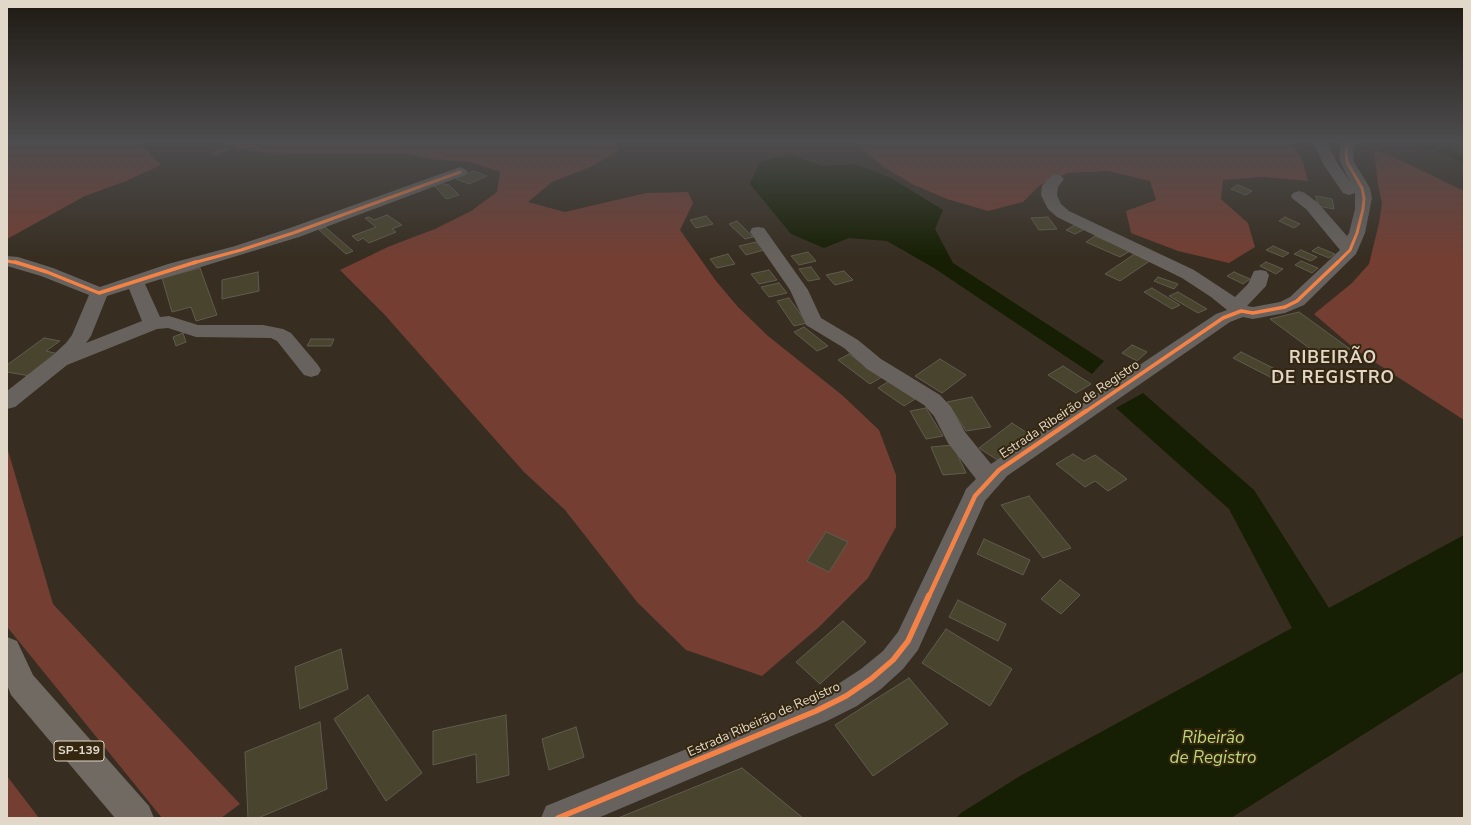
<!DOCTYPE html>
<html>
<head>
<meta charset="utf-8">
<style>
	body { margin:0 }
	#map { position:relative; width:1471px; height:825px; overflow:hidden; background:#372e21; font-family:"Nunito Sans",sans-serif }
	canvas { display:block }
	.frame { position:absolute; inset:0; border:8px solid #e1d8ca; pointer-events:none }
</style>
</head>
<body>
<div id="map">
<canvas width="1471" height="825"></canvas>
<div class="frame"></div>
</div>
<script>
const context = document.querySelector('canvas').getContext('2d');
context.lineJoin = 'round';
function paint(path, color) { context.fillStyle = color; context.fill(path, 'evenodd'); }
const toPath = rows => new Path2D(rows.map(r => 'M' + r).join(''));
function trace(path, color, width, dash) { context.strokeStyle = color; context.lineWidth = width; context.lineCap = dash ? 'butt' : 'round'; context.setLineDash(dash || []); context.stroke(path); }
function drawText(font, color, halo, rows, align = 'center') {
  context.font = font + ' "Nunito Sans",sans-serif'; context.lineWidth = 4; context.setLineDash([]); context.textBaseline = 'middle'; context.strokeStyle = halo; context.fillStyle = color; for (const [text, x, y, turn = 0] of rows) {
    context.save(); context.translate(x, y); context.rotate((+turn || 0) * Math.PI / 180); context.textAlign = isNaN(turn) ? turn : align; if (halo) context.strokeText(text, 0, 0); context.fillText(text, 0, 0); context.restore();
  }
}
const green = toPath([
	[7,143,139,143,161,165,126,181,85,196,7,239],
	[220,143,613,143,617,145,617,152,588,168,552,182,528,202,565,212,646,193,688,192,693,203,680,230,716,281,738,307,768,336,842,395,879,430,896,475,896,527,868,578,819,627,762,676,686,650,637,602,565,510,524,472,384,314,340,270,390,246,435,229,471,211,497,192,500,172,470,162,430,159,409,154,289,154,248,151],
	[860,143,1292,143,1303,162,1308,181,1263,177,1223,180,1221,199,1248,223,1255,247,1229,263,1178,251,1131,233,1126,211,1156,200,1150,181,1108,171,1068,173,1040,185,1023,202,988,211,947,199,912,184,884,167,863,150],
	[1374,150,1394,157,1464,191,1464,420,1356,350,1314,314,1352,283,1369,264,1379,223,1382,203,1378,185],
	[7,447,53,604,240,804,221,818,162,818,8,628],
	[7,776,39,818,7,818]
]);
const water = toPath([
	[1418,143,1433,143,1464,156,1464,163],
	[788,154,822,166,854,164,891,178,943,210,935,229,953,263,1104,361,1092,374,934,268,887,241,849,238,824,248,791,234,750,184,760,162],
	[1143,393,1254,490,1329,608,1464,535,1464,671,1231,818,956,818,961,813,1020,776,1292,628,1229,509,1116,408]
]);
const building = toPath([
	[225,148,229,149,215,155,211,153,225,148],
	[473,171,487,176,469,184,456,179,473,171],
	[443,182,446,185,448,184,459,195,446,199,434,185,443,182],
	[1238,185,1252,191,1246,195,1231,189,1238,185],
	[1316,196,1332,199,1334,209,1318,206,1316,196],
	[387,215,402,225,392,229,396,232,369,243,363,238,358,241,352,236,376,227,365,218,369,217,374,220,387,215],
	[706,216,713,224,696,228,690,220,706,216],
	[1048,217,1057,229,1039,230,1031,218,1048,217],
	[1285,217,1300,224,1294,228,1279,221,1285,217],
	[737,221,753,237,745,239,729,224,737,221],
	[1075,225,1085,229,1075,234,1066,230,1075,225],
	[325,227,353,251,346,254,319,230,325,227],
	[1095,236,1130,251,1120,257,1086,242,1095,236],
	[756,242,764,250,746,255,739,246,756,242],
	[1273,246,1289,253,1283,257,1266,250,1273,246],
	[1318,247,1335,254,1329,258,1312,251,1318,247],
	[1301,250,1317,257,1311,261,1294,254,1301,250],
	[808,252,816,261,799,265,791,256,808,252],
	[1136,253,1151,260,1120,281,1105,274,1136,253],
	[728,254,735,264,717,268,710,259,728,254],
	[1301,261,1318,268,1312,273,1295,265,1301,261],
	[1266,262,1283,269,1276,274,1260,266,1266,262],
	[811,267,820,279,808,281,799,269,811,267],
	[200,268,217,315,196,321,191,307,172,312,162,278,200,268],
	[769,270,777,280,759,284,751,274,769,270],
	[844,271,853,280,835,285,826,275,844,271],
	[258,272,259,291,222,299,222,280,258,272],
	[1234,272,1250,279,1243,284,1227,276,1234,272],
	[1158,277,1178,284,1174,289,1154,281,1158,277],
	[779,283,787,293,769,297,761,287,779,283],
	[1152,288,1180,305,1172,309,1144,292,1152,288],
	[1178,292,1207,309,1198,313,1169,296,1178,292],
	[789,298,807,323,794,326,777,301,789,298],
	[1299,312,1350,349,1320,356,1270,319,1299,312],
	[804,327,828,346,817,351,794,332,804,327],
	[183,333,186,342,176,346,173,337,183,333],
	[44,338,60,341,46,351,59,354,30,376,7,372,7,365,44,338],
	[311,339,334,339,331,346,307,346,311,339],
	[1132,345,1147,352,1137,361,1122,353,1132,345],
	[1241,352,1281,372,1274,379,1233,358,1241,352],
	[849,354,882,377,870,384,838,360,849,354],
	[940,359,966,375,942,393,915,376,940,359],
	[1063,366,1091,384,1076,393,1048,375,1063,366],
	[889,381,915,399,904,406,878,388,889,381],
	[972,397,991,427,966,431,947,402,972,397],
	[926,408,943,436,926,439,910,411,926,408],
	[1012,423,1032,436,999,461,979,448,1012,423],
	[953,445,966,473,943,475,931,447,953,445],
	[1073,454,1084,461,1095,455,1127,479,1108,491,1095,481,1085,487,1056,464,1073,454],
	[1029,496,1071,548,1043,558,1001,505,1029,496],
	[826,532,848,542,829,572,807,561,826,532],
	[984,539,1030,560,1023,575,977,554,984,539],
	[1060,580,1080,595,1061,614,1041,599,1060,580],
	[958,600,1006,624,998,641,949,617,958,600],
	[843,621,866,642,820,684,796,662,843,621],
	[946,629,1012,669,990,706,922,663,946,629],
	[341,649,348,689,300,709,295,667,341,649],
	[909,678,948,724,873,776,835,725,909,678],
	[368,695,422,773,386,801,334,719,368,695],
	[506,715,509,775,477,783,476,754,433,765,433,731,506,715],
	[320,722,327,789,258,818,248,818,245,752,320,722],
	[576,727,584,757,549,770,542,739,576,727],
	[742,768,803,818,618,818,742,768]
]);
const minor = toPath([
	[1313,143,1327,143,1338,164,1350,181,1340,162,1339,154,1341,143,1355,143,1353,154,1354,162,1370,188,1372,198,1365,233,1356,254,1304,305,1285,313,1253,319,1243,317,1230,322,1007,476,985,501,918,650,903,669,881,689,857,706,827,721,598,818,541,818,546,806,805,701,835,686,861,669,883,651,898,632,963,496,966,489,976,479,948,443,934,416,924,405,867,369,844,348,806,325,790,290,750,232,752,228,758,227,764,228,808,290,821,318,858,340,881,359,940,395,951,407,965,432,991,464,1216,314,1227,310,1211,297,1182,278,1057,217,1048,209,1041,195,1042,186,1051,176,1056,174,1061,176,1064,179,1058,187,1057,195,1061,204,1069,211,1194,270,1235,297,1248,284,1254,271,1260,270,1266,271,1269,275,1266,286,1247,306,1253,307,1280,302,1290,297,1340,250,1306,209,1293,199,1291,196,1293,193,1299,191,1305,193,1318,203,1347,236,1349,233,1355,209,1355,193,1349,195,1343,193,1324,165,1313,143],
	[460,167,465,169,468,172,465,175,299,237,145,284,160,317,169,316,198,325,263,325,283,329,291,333,318,365,321,370,318,375,311,377,304,375,277,341,271,338,196,337,168,328,157,329,67,365,15,407,7,409,7,391,53,355,66,343,72,335,89,295,41,276,7,266,7,256,18,257,53,268,100,287,168,264,235,246,287,229,460,167],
	[129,289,142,321,86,343,91,336,107,296,129,289]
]);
const major = toPath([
	[7,637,17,641,33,675,149,806,154,818,115,818,11,695,7,685,7,637]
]);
const cyclewayFar3 = toPath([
	[7,261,18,263],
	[193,263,241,250,293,233,460,172],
	[1337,263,1350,250,1357,233,1363,209,1364,198,1362,188,1347,162,1346,154,1348,143]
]);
const cyclewayFar2 = toPath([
	[15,262,47,272,99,293,196,262],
	[1085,412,1223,318,1241,311,1253,313,1285,307,1297,301,1338,262]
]);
const cyclewayFar1 = toPath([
	[929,596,975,496,999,470,1086,411]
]);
const cycleway = toPath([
	[558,818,816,711,846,696,871,679,893,660,908,641,929,595]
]);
const shields = [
	[79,751,50]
];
const shieldNames = [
	["SP-139",79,751]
];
const streetNames = [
	["Estrada Ribeirão de Registro",1070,410,-34],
	["Estrada Ribeirão de Registro",764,720,-24]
];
const districtNames = [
	["RIBEIRÃO",1333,359],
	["DE REGISTRO",1333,379]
];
const nearWaternames = [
	["Ribeirão",1213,739],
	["de Registro",1213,759]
];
paint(green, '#743e32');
paint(water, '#161f03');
paint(building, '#49442d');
trace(building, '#605b50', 1);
paint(minor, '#67625d');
paint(major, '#706a63');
trace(cyclewayFar3, '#f48246', 3);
trace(cyclewayFar2, '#f48246', 3.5);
trace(cyclewayFar1, '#f48246', 4.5);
trace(cycleway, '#f48246', 5.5);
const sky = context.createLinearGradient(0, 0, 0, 258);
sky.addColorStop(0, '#1e1912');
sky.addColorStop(0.55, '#4d4c4e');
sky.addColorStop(1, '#4d4c4e00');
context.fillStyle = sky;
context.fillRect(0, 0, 1471, 258);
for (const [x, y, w] of shields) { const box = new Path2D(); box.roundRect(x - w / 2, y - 10, w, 20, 3); context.fillStyle = '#34260f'; context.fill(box); trace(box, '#e1d8ca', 1); }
drawText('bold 12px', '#e1d8ca', null, shieldNames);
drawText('13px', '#e1d8ca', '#34260f', streetNames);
context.letterSpacing = '1px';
drawText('bold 17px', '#e1d8ca', '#34260f', districtNames);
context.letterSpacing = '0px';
drawText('italic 17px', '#b8da7a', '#34260f', nearWaternames);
</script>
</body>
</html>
